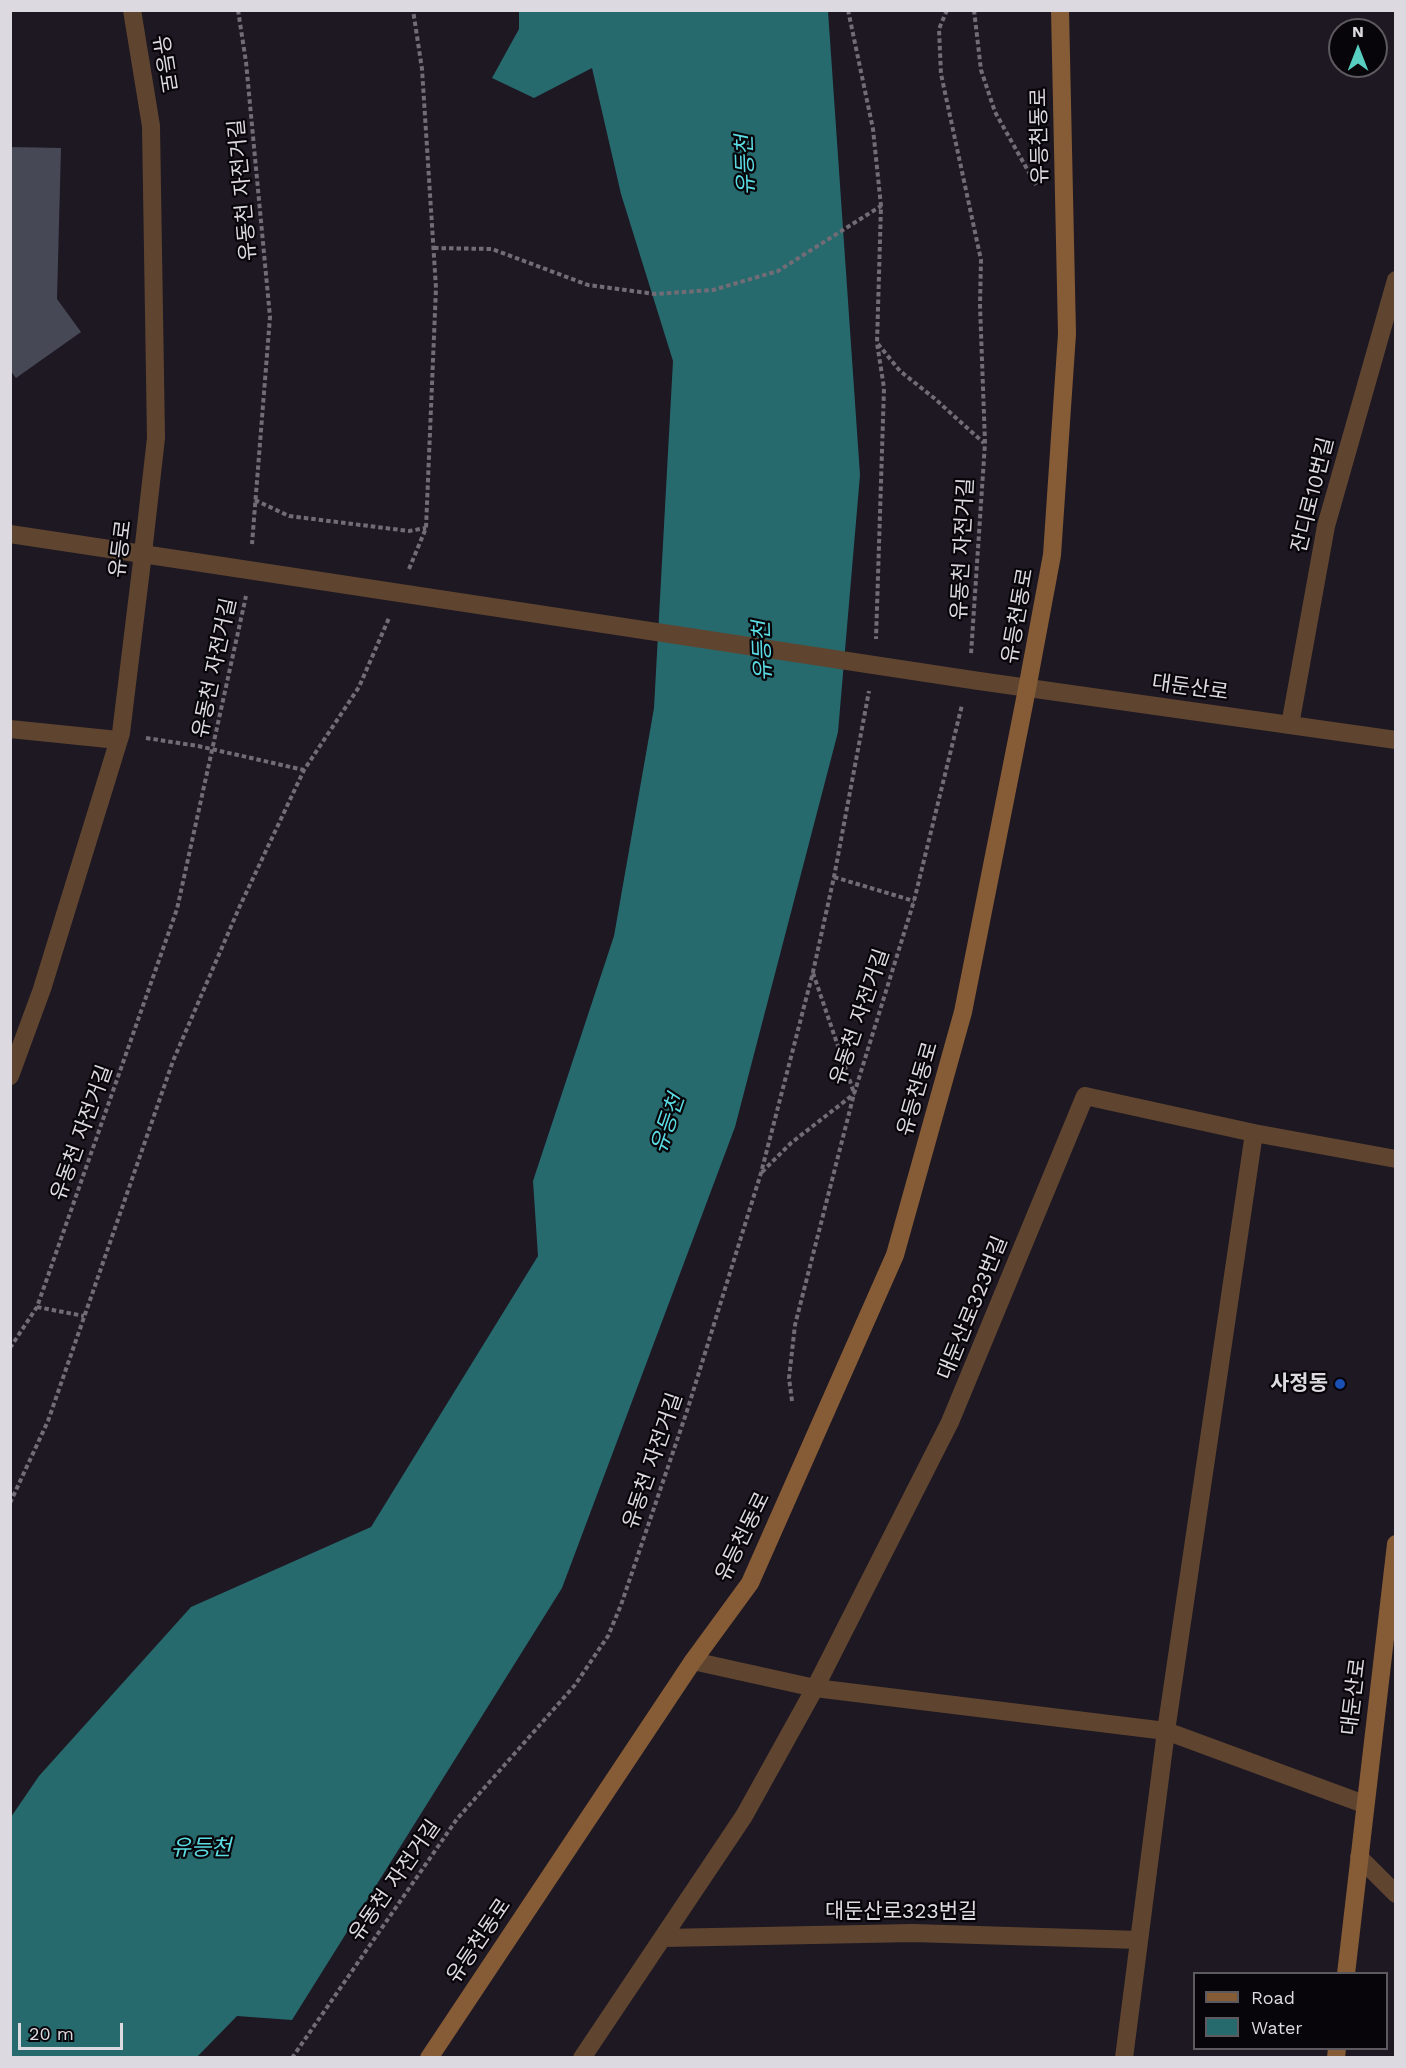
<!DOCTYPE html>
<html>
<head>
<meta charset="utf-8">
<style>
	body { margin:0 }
	#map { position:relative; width:1406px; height:2068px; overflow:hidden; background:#1e1823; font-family:"Work Sans",sans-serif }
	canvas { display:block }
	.frame { position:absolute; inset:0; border:12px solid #ddd9e0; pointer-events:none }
	.legend { position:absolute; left:1193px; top:1972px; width:195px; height:78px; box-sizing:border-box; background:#070509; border:2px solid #5d5a5f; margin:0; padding:8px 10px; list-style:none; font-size:18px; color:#ddd9e0 }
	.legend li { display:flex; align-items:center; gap:12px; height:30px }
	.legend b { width:30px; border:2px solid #5d5a5f }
	.north { position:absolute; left:1328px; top:18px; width:60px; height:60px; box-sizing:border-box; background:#070509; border:2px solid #5d5a5f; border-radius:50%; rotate:0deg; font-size:16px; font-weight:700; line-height:24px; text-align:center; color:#ddd9e0 }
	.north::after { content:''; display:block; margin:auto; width:21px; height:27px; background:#58cec0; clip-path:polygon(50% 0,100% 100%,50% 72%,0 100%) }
	.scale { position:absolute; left:18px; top:2023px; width:105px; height:27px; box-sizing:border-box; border:3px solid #ddd9e0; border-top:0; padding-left:8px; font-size:18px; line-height:21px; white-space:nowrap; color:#ddd9e0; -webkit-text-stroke:4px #070509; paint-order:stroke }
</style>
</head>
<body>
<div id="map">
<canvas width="1406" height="2068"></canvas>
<div class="frame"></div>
<ul class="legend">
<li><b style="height:8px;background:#865c37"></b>Road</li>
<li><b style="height:16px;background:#276a6e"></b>Water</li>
</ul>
<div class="north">N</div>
<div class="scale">20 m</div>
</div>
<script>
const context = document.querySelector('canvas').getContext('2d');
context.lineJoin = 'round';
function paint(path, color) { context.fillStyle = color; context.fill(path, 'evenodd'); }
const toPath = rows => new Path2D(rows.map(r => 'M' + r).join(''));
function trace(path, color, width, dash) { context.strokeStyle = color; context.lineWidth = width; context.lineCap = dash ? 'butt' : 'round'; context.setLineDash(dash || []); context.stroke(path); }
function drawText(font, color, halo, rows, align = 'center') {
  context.font = font + ' "Work Sans","Noto Sans KR",sans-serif'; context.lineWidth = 4.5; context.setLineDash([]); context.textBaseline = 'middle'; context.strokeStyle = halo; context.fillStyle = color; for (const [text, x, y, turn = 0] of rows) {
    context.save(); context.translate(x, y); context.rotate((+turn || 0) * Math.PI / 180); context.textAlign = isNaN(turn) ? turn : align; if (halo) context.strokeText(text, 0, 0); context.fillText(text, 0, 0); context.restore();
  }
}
const water = toPath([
	[519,11,828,11,860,475,838,732,735,1127,562,1588,292,2020,237,2016,197,2057,11,2058,11,1817,39,1776,191,1607,371,1527,538,1256,533,1181,614,936,654,708,673,361,621,194,592,68,534,98,492,78,519,29]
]);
const building = toPath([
	[10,147,61,148,57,299,81,332,16,378,10,370]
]);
const path = toPath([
	[238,10,246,62,270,317,252,544],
	[848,10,873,129,881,206,877,343,884,388,876,639],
	[947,10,939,29,941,74,981,260,980,305,985,443,971,654],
	[974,10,981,70,995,112,1036,185],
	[434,248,492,249,588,285,655,294,713,290,778,271,881,206],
	[878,344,900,371,934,398,984,443],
	[255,500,289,516,409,531,426,528],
	[409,569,426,528,436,288,422,69,413,10],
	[146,738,198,746,304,770],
	[834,877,914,901],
	[813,973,854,1093],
	[762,1172,791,1143,854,1094],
	[37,1307,84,1316],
	[10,1348,37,1307,177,909,246,596],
	[792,1401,789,1378,795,1325,854,1094,914,901,962,705],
	[10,1503,48,1421,173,1061,239,908,304,770,359,687,389,618],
	[292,2058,457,1819,575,1685,608,1636,621,1605,687,1411,761,1173,813,972,834,877,869,691]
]);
const minor = toPath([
	[1290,725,1326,526,1396,280],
	[10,729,118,740],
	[693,1661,815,1688,1166,1731,1364,1804],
	[1359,1857,1396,1894],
	[663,1938,913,1933,1139,1940],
	[582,2058,744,1816,815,1688,950,1422,1085,1096,1254,1133,1396,1159],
	[1124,2058,1166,1731,1254,1133]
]);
const tertiary = toPath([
	[10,534,222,566],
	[979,681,1396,740],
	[10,1076,42,989,121,733,143,553,156,438,151,126,132,10]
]);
const secondary = toPath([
	[1346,1974,1396,1544],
	[429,2058,693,1661,750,1583,895,1255,963,1012,1027,689,1052,555,1067,334,1060,10],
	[1336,2058,1337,2048]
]);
const tertiaryBridge = toPath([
	[222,566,979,681]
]);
const markers = [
	[1340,1384,6,"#1a4fb4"]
];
const streetNames = [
	["유등로",164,64,81],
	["유등천동로",1040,136,-91],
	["유동천 자전거길",243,190,-95],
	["잔디로10번길",1313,495,-76],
	["유등로",121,549,-83],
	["유동천 자전거길",963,549,-87],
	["유등천동로",1018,616,-80],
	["유동천 자전거길",215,668,-78],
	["대둔산로",1190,688,8],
	["유동천 자전거길",860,1017,-71],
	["유등천동로",918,1089,-74],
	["유동천 자전거길",82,1133,-70],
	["대둔산로323번길",973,1308,-68],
	["유동천 자전거길",653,1461,-71],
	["유등천동로",743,1537,-64],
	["대둔산로",1354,1697,-83],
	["유동천 자전거길",395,1881,-55],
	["대둔산로323번길",901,1912],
	["유등천동로",479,1941,-56]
];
const poiNames = [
	["사정동",1328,1384]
];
const waterNames = [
	["유등천",746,165,-92],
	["유등천",763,651,-92],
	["유등천",668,1124,-71],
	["유등천",201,1849]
];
paint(water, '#276a6e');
paint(building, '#474855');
trace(path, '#716c75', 4, [4.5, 3]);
trace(minor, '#5f452f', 18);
trace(tertiary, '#5f452f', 18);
trace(secondary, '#865c37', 18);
trace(tertiaryBridge, '#5f452f', 18);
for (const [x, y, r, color] of markers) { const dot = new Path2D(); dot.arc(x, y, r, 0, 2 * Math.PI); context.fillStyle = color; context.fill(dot); trace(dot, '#070509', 2); }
drawText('21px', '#ddd9e0', '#070509', streetNames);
drawText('bold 21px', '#ddd9e0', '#070509', poiNames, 'right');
drawText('italic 22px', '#5bdce3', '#070509', waterNames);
</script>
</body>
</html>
